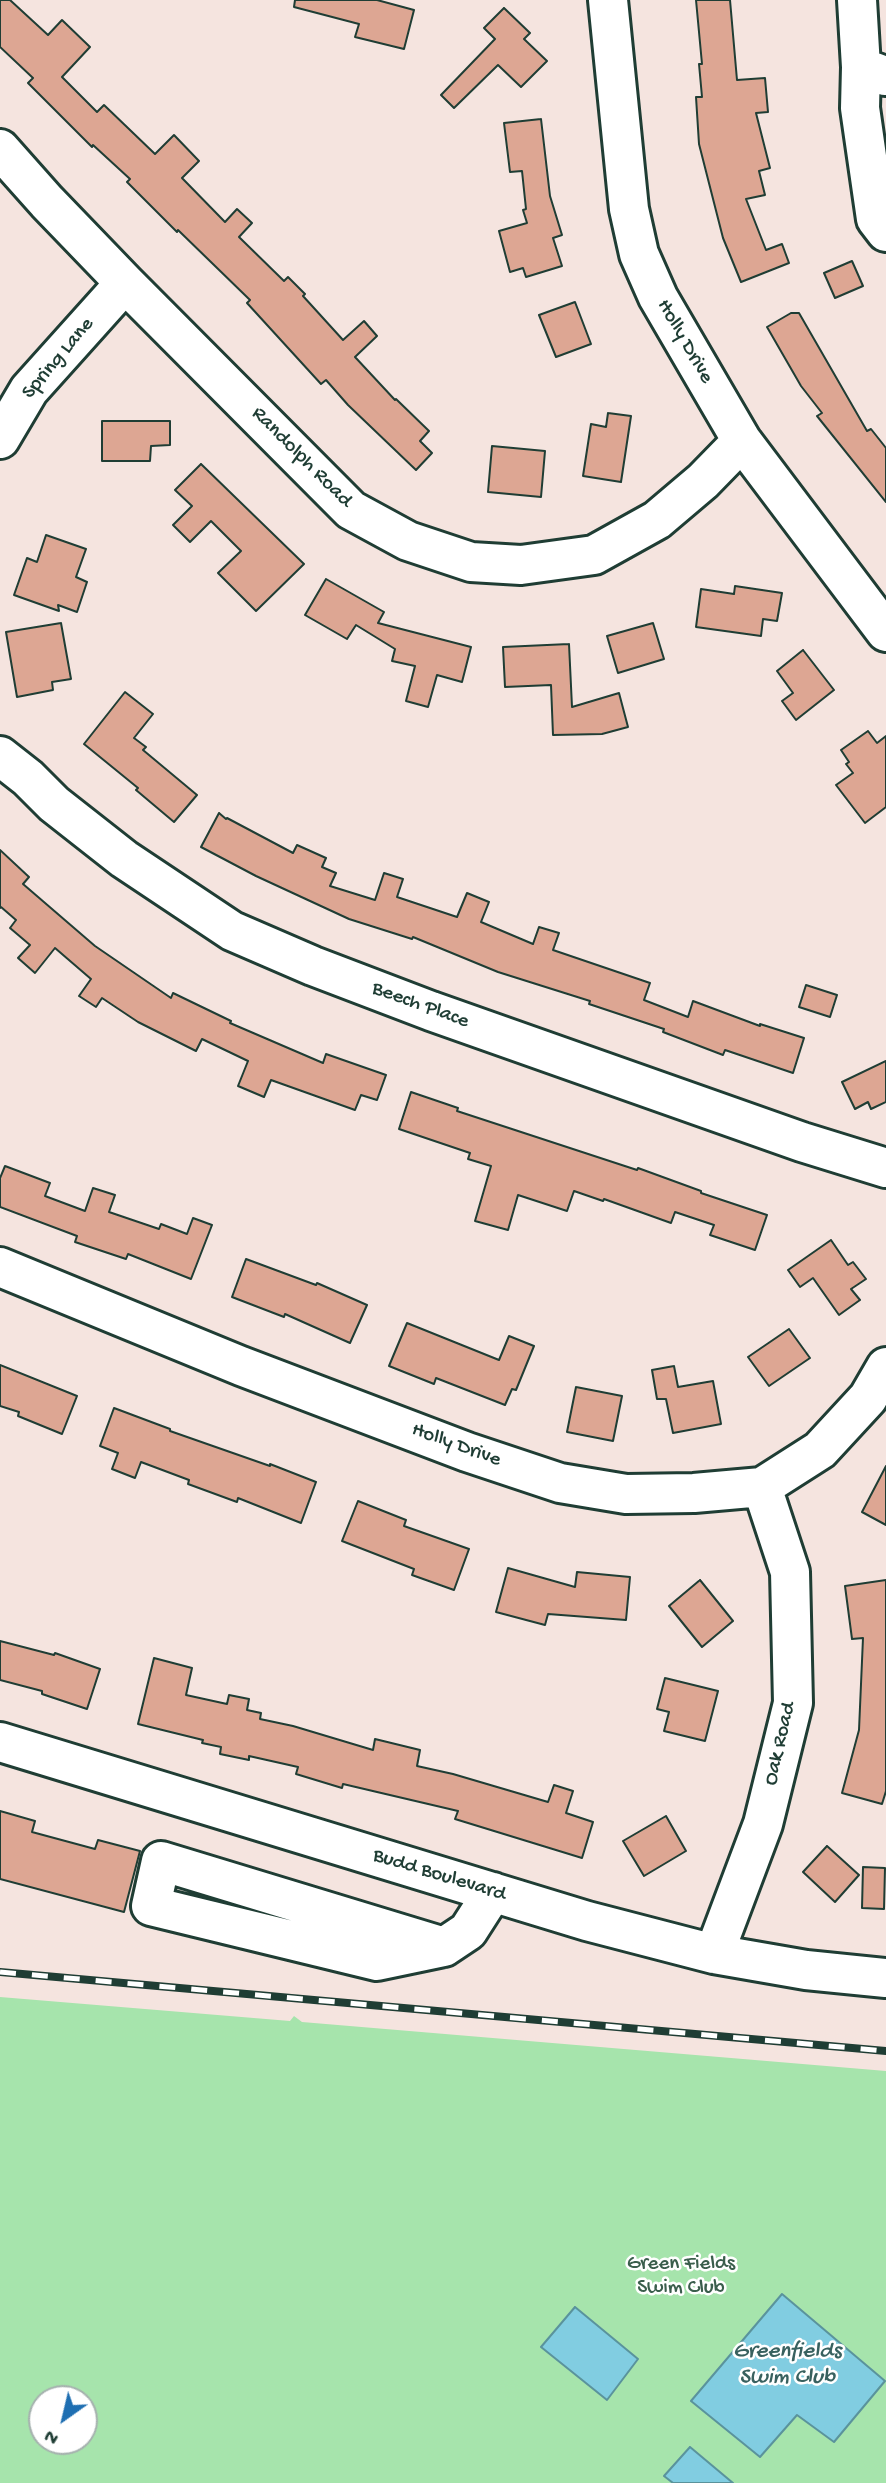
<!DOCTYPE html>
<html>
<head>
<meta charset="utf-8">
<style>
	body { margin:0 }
	#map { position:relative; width:886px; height:2483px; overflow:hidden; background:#f5e4df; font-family:"Gochi Hand",sans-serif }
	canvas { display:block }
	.north { position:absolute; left:28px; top:2385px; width:70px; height:70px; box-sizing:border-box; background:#fff; border:2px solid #a5b1ae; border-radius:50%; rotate:214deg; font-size:19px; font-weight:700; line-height:28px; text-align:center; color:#1f3d34 }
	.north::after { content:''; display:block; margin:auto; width:24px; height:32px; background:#1f6fb2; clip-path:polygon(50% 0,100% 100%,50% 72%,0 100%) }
</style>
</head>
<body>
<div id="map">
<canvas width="886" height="2483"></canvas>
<div class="north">N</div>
</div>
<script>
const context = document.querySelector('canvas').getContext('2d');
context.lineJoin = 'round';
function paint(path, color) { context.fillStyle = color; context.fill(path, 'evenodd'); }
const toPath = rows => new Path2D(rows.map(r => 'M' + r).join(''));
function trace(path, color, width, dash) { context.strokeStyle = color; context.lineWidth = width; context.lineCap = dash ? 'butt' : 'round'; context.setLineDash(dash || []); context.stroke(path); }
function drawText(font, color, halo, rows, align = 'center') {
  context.font = font + ' "Gochi Hand",sans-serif'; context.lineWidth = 5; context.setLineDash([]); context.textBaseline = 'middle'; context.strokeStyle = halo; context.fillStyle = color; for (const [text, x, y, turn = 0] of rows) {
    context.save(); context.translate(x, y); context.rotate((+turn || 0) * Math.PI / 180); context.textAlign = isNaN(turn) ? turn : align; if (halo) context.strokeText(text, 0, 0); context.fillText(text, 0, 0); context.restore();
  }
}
const green = toPath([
	[0,1997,290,2021,294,2016,302,2022,886,2071,886,2483,0,2483],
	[42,2399,84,2399,84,2441,42,2441]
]);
const water = toPath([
	[782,2294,885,2381,834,2442,797,2415,760,2457,691,2401,782,2294],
	[575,2307,638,2359,607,2400,541,2347,575,2307],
	[690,2447,733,2483,673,2483,664,2476,690,2447]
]);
const building = toPath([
	[0,0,10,0,48,35,62,20,90,47,62,77,97,112,104,105,155,154,174,135,199,161,182,178,225,222,237,209,252,223,239,237,284,281,288,277,305,294,303,296,343,340,364,321,377,336,355,357,395,400,396,399,429,431,420,441,432,453,416,470,348,405,326,380,321,384,247,303,250,300,178,230,177,232,127,182,130,179,93,145,92,147,28,83,33,78,0,47,0,0],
	[295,0,377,0,414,10,404,49,355,37,359,24,294,7,295,0],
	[696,0,730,0,737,80,765,78,768,112,756,113,770,168,759,171,765,195,746,199,766,250,782,244,789,263,741,282,723,238,699,144,696,97,702,97,699,64,702,64,696,0],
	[504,8,530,33,524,39,547,61,521,87,498,65,454,108,441,95,495,39,484,28,504,8],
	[541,119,550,196,562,235,553,238,562,266,526,277,523,268,510,272,499,231,527,223,523,210,526,209,522,171,510,172,504,123,541,119],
	[852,261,863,286,835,298,824,273,852,261],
	[575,302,591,344,556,357,539,315,575,302],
	[791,313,799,313,867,431,871,429,886,448,886,502,817,416,822,413,801,386,767,327,791,313],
	[608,413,631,416,621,482,583,476,591,424,606,427,608,413],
	[102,421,170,421,170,445,151,446,150,461,102,461,102,421],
	[492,446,545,451,541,497,488,492,492,446],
	[201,464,304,564,256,611,218,573,241,551,211,521,190,542,173,525,192,506,175,490,201,464],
	[46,535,86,549,76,577,87,582,77,612,58,605,59,611,14,595,27,558,37,562,46,535],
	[326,579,384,612,378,623,471,647,462,682,437,675,428,707,406,701,415,666,392,661,395,649,356,625,347,639,305,615,326,579],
	[735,586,782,593,777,621,763,619,761,636,696,627,701,589,734,594,735,586],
	[61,623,71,679,52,682,53,690,17,697,6,632,61,623],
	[653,623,664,659,618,673,607,636,653,623],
	[569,644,572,707,619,693,628,727,602,734,553,735,551,685,505,687,503,647,569,644],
	[803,650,834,690,796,720,782,701,793,693,777,671,803,650],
	[125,692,153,714,134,738,146,747,143,750,197,795,174,822,136,790,138,788,84,744,125,692],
	[868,731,877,743,886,736,886,807,865,823,836,785,853,773,846,764,849,762,841,750,868,731],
	[219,813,226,819,227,818,293,853,297,845,326,858,322,867,336,873,330,886,375,900,384,873,403,879,397,897,457,917,467,893,489,902,481,922,533,944,539,927,559,933,553,950,650,983,644,1000,688,1017,693,1001,760,1026,760,1024,804,1038,793,1073,725,1050,723,1055,663,1032,664,1029,589,1004,590,1001,498,972,413,937,412,939,349,919,256,876,201,847,219,813],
	[0,850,29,877,23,884,95,946,171,998,173,993,231,1021,230,1023,323,1063,326,1054,386,1075,377,1100,361,1095,355,1110,271,1080,264,1097,238,1086,248,1061,202,1039,196,1051,138,1022,102,998,96,1007,79,996,91,979,55,948,35,973,18,958,30,945,10,928,16,920,1,907,0,908,0,850],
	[806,985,837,995,830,1017,799,1007,806,985],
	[886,1061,886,1102,871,1109,868,1102,855,1109,842,1082,886,1061],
	[411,1092,458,1108,457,1111,637,1170,638,1168,701,1191,701,1193,767,1215,755,1250,710,1235,714,1225,675,1212,671,1223,604,1199,603,1201,574,1191,567,1211,518,1195,508,1230,475,1221,491,1166,468,1159,470,1153,399,1129,411,1092],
	[5,1166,50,1183,45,1196,85,1211,93,1188,115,1195,109,1212,159,1229,161,1224,187,1234,193,1218,212,1225,191,1279,128,1254,126,1259,75,1242,77,1236,0,1207,0,1178,5,1166],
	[831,1240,848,1265,853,1262,866,1279,851,1289,860,1300,839,1315,813,1278,800,1287,788,1270,831,1240],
	[246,1259,316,1285,317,1283,367,1305,350,1343,285,1314,284,1317,232,1297,246,1259],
	[407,1323,499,1360,509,1336,534,1346,516,1390,512,1389,505,1405,436,1378,434,1384,389,1366,407,1323],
	[789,1329,810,1358,769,1386,748,1357,789,1329],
	[0,1365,77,1396,62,1434,18,1416,19,1412,0,1406,0,1365],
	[674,1366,678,1387,713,1381,721,1424,673,1433,666,1399,657,1399,652,1370,674,1366],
	[576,1387,622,1396,613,1441,567,1432,576,1387],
	[114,1408,170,1429,170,1431,270,1466,270,1464,316,1482,301,1523,238,1498,237,1502,188,1484,189,1480,141,1462,135,1478,112,1469,118,1453,100,1446,114,1408],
	[886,1466,886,1525,862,1512,886,1466],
	[358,1501,406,1520,404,1526,469,1549,454,1590,412,1575,414,1569,342,1541,358,1501],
	[508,1568,575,1587,577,1572,630,1577,626,1620,548,1614,545,1625,496,1612,508,1568],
	[700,1580,733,1621,702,1647,669,1606,700,1580],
	[886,1580,886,1791,882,1804,842,1793,859,1730,863,1638,852,1639,845,1586,886,1580],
	[0,1641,54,1655,55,1653,100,1669,87,1709,42,1694,42,1691,0,1680,0,1641],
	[154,1658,192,1668,186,1695,227,1704,229,1695,249,1699,247,1710,261,1713,260,1719,293,1726,373,1750,375,1739,420,1750,417,1766,453,1774,548,1802,554,1785,573,1791,566,1813,593,1822,582,1858,455,1819,458,1811,343,1784,342,1788,296,1774,298,1767,249,1756,249,1760,220,1754,221,1747,202,1743,203,1740,138,1724,154,1658],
	[665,1678,718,1691,705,1741,664,1731,669,1712,657,1709,665,1678],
	[0,1811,35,1821,32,1832,95,1849,98,1840,140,1851,124,1912,0,1879,0,1811],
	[666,1816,686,1851,644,1876,623,1841,666,1816],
	[827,1846,859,1875,835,1902,803,1872,827,1846],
	[863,1867,885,1868,884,1909,862,1908,863,1867]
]);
const minor = toPath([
	[608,0,629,209,639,254,658,297,742,441,886,632],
	[857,0,861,67,885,76],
	[861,67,860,108,876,219,886,232],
	[0,149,47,202,125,283,351,510,408,541,471,562,521,565,594,555,657,520,703,481,742,441],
	[0,439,29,390,125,283],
	[0,756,28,778,54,804,124,859,232,931,313,966,431,1011,802,1142,886,1168],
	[0,1267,241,1366,467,1452,560,1483,626,1494,694,1493,762,1487,820,1450,868,1398,886,1367],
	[0,1742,587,1921,714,1954,806,1970,886,1978],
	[444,1947,377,1961,151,1906,161,1861,444,1947,468,1931,493,1892],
	[714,1954,763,1824,793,1703,790,1572,762,1487]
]);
const rail = toPath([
	[0,1972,886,2051]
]);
const streetNames = [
	["Holly Drive",684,342,60],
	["Spring Lane",59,359,-50],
	["Randolph Road",301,458,45],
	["Beech Place",420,1006,20],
	["Holly Drive",456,1446,20],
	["Oak Road",781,1744,-77],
	["Budd Boulevard",439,1876,17]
];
const parkNames = [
	["Green Fields",681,2265],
	["Swim Club",681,2289]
];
const waterNames = [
	["Greenfields",787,2352],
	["Swim Club",787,2378]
];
paint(green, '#a6e4ac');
paint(water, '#81cde1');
trace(water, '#5a939c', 2);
paint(building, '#dda693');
trace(building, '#1f3d34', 2);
trace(minor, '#1f3d34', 44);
trace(minor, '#fff', 38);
trace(rail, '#1f3d34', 8);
trace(rail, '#fff', 5, [16]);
drawText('21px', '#1f3d34', '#fff', streetNames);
drawText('21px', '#3a5e4c', '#fff', parkNames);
drawText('italic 23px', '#38615f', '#fff', waterNames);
</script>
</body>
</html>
